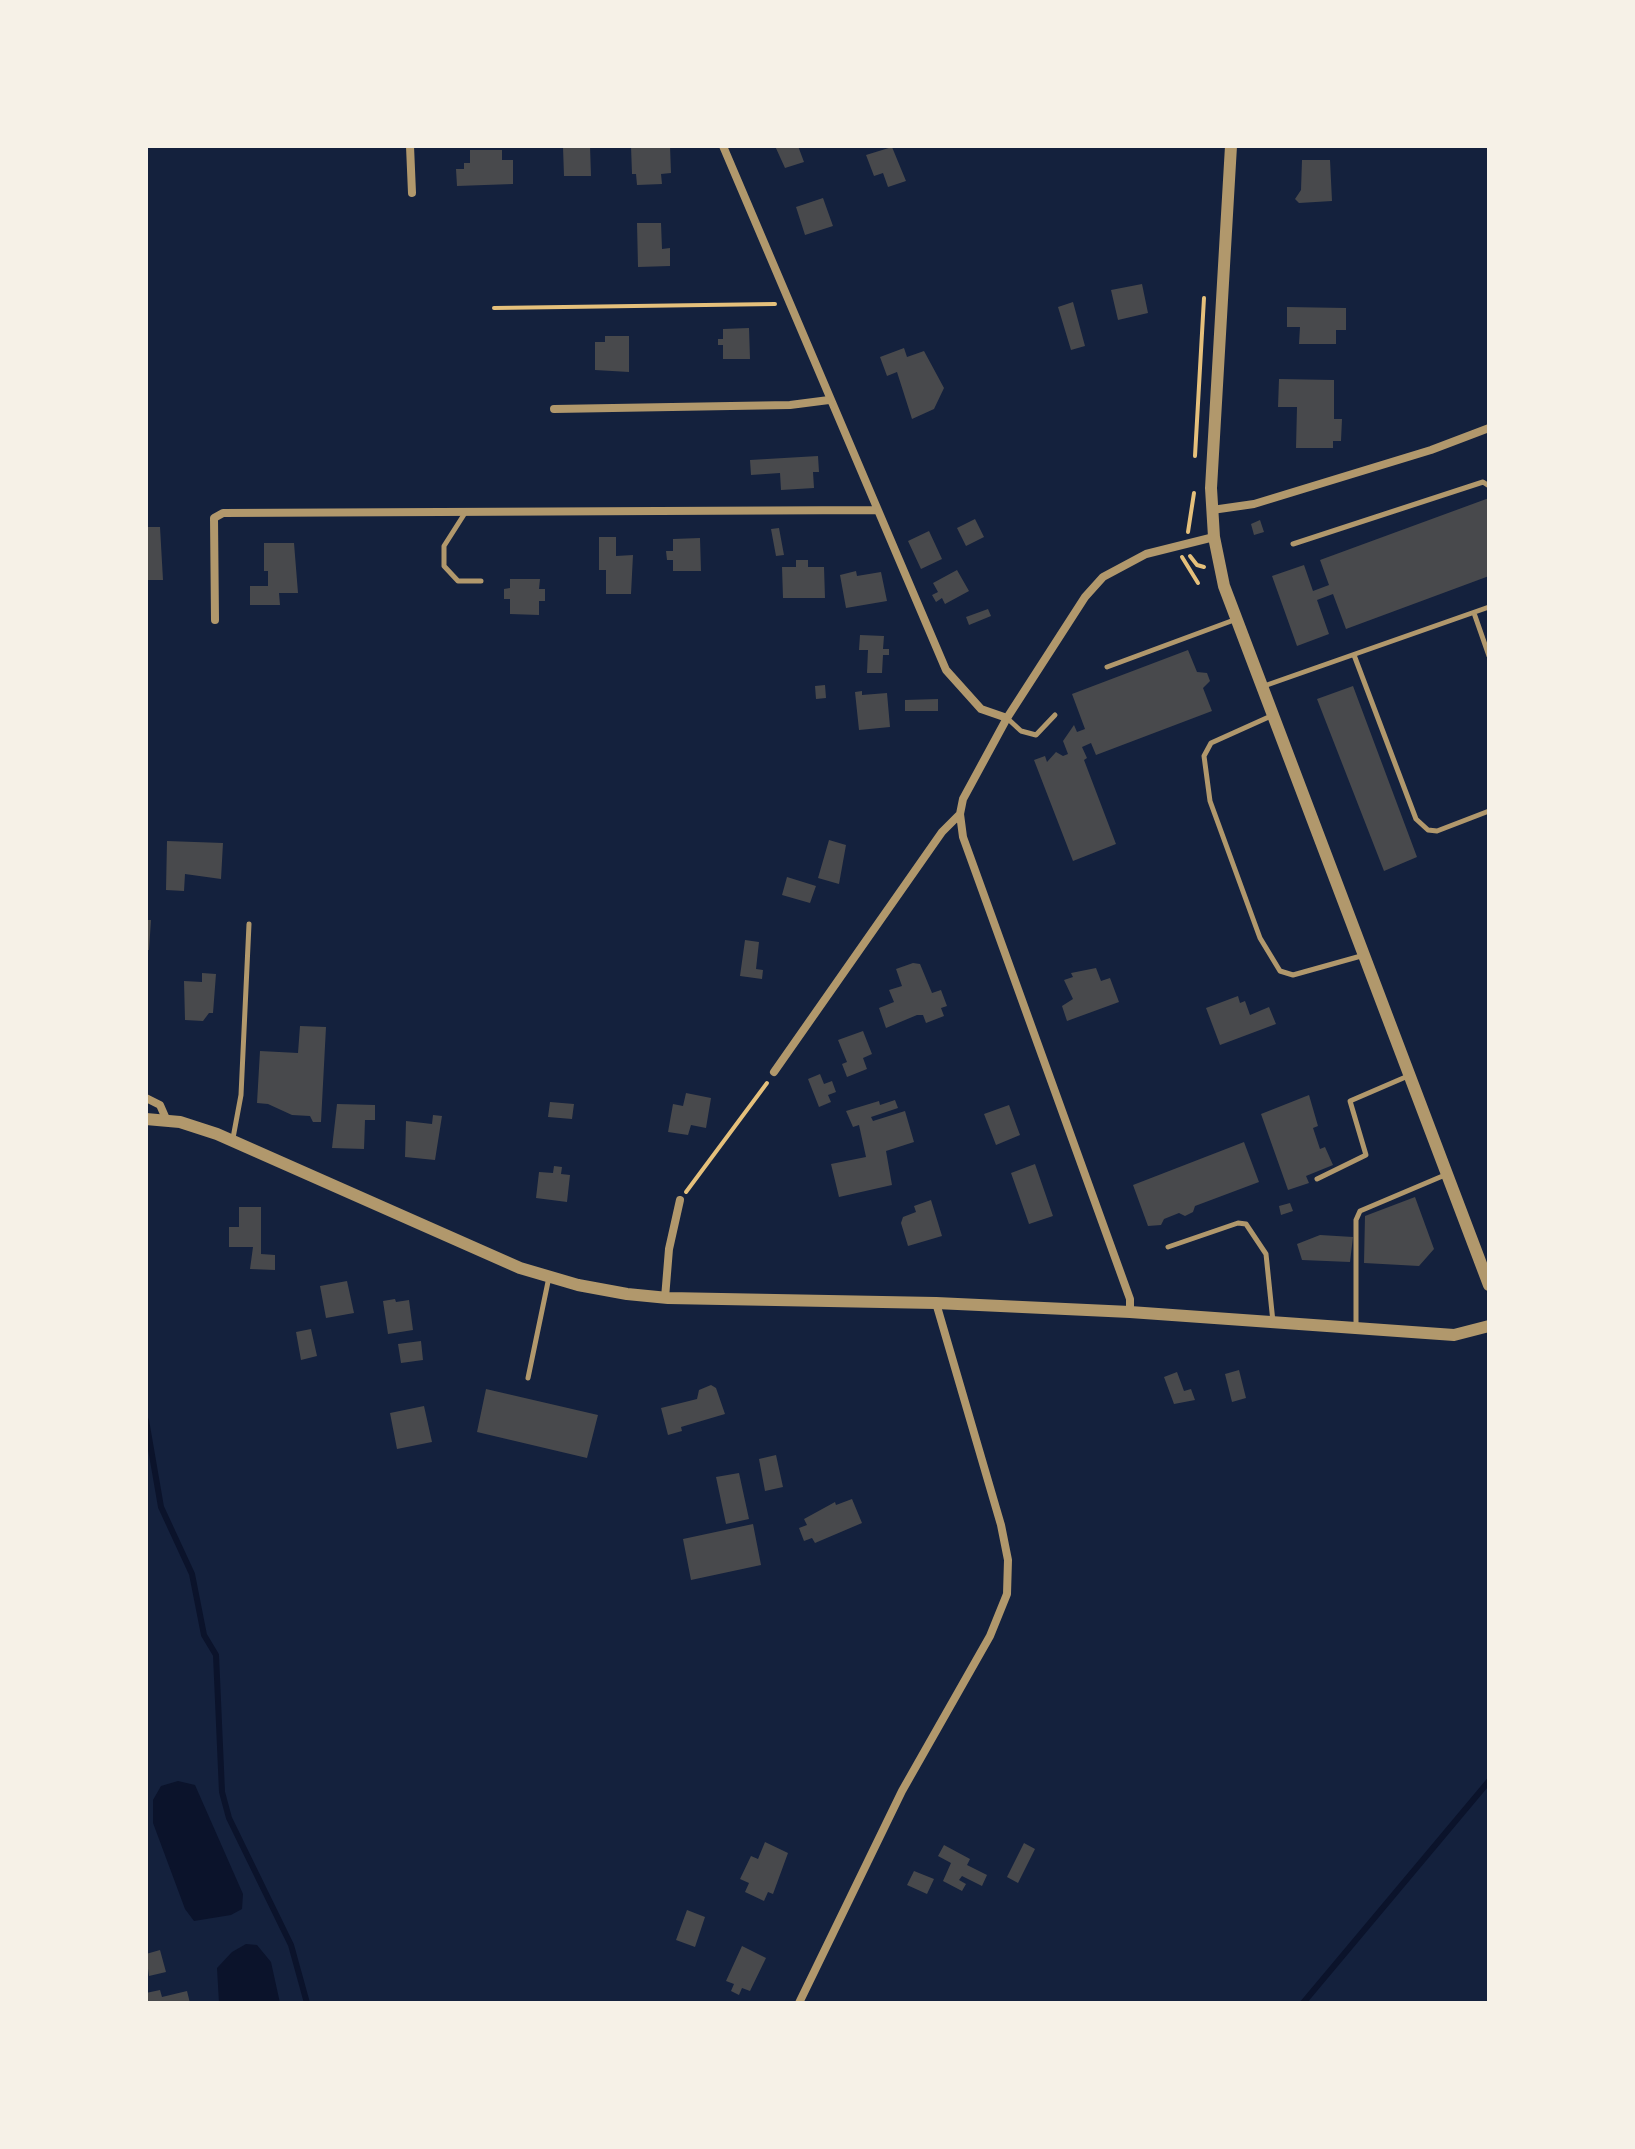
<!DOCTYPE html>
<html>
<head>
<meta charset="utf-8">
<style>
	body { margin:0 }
	#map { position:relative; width:1635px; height:2149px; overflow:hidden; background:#14213d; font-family:Jost,sans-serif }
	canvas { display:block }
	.frame { position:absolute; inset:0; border:148px solid #f6f1e7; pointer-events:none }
</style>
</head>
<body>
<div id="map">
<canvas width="1635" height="2149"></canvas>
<div class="frame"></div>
</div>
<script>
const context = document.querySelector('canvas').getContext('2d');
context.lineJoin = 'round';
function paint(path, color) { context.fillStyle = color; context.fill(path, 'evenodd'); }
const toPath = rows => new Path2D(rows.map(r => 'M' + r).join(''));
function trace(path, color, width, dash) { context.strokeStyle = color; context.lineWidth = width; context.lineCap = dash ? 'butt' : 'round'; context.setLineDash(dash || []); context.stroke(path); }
const water = toPath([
	[178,1781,195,1785,243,1894,242,1909,231,1915,194,1921,185,1909,153,1823,153,1800,161,1786],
	[246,1944,257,1945,271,1962,280,2003,219,2003,217,1968,232,1952]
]);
const stream = toPath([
	[146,1420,161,1507,192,1574,204,1635,216,1655,222,1792,229,1818,291,1945,307,2003],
	[1303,2003,1489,1781]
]);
const building = toPath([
	[590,146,591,176,564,176,563,147],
	[631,146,670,146,671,173,661,174,662,184,637,185,636,174,632,174],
	[775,146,798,146,804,162,785,168],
	[892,147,906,181,888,187,883,173,874,176,866,155],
	[470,150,502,150,502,160,513,160,513,184,457,186,456,169,464,169,464,163,470,163],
	[1302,160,1330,160,1332,201,1299,203,1295,199,1301,190],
	[823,198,833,226,805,235,796,207],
	[637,223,661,223,662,249,670,248,670,266,638,267],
	[1142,284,1148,313,1118,320,1111,290],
	[1073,302,1085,346,1071,350,1058,307],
	[1287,307,1346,308,1346,330,1336,330,1336,344,1299,344,1300,327,1287,327],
	[749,328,750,359,723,359,723,345,718,345,718,339,723,339,723,329],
	[605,336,629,336,629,372,595,370,595,342,605,342],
	[904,348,907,357,924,351,944,388,934,409,912,419,897,372,887,376,880,357],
	[1279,379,1334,380,1334,419,1342,419,1341,441,1333,441,1333,448,1296,448,1297,407,1278,407],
	[818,456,819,472,813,472,814,488,781,490,780,473,751,475,750,460],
	[1489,498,1489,576,1346,629,1333,594,1317,600,1329,634,1297,646,1272,576,1304,565,1313,591,1329,585,1320,560],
	[975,519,984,537,966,546,957,528],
	[1260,520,1264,532,1254,535,1251,524],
	[147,527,160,527,163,580,146,580],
	[779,528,784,555,776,556,771,529],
	[929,531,942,559,921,569,908,541],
	[599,537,616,537,616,556,633,555,631,594,606,594,606,570,599,570],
	[700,538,701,571,673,571,673,560,667,560,666,551,673,551,673,539],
	[264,543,294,543,298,593,279,593,280,605,250,605,250,586,268,586,268,571,264,571],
	[796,560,808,560,808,567,824,567,825,598,783,598,782,567,796,567],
	[957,570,969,591,945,604,942,598,936,602,932,595,938,592,933,583],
	[856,571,857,576,881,572,887,601,846,608,840,575],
	[510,579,540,579,539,589,545,589,545,601,539,601,539,615,510,614,510,599,504,599,504,589,510,588],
	[988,609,991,616,969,625,966,617],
	[860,635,884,636,883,649,889,649,889,655,883,655,882,673,867,673,868,650,859,650],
	[1188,650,1197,672,1207,673,1210,681,1203,688,1212,711,1096,755,1091,743,1082,747,1087,758,1084,760,1116,844,1073,861,1034,760,1045,756,1047,762,1056,752,1063,756,1068,754,1063,741,1074,725,1077,732,1085,729,1072,694],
	[825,685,826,698,816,699,815,686],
	[1353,686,1417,857,1384,871,1317,699],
	[862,691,862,695,887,693,890,727,859,730,855,692],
	[938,699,938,711,905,711,905,700],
	[829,840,846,845,839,884,818,878],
	[167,841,223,843,221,879,185,874,184,891,166,890],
	[787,877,816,886,810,903,782,895],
	[146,920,151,920,149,950,146,950],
	[745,940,759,942,756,969,763,970,762,979,740,976],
	[913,963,920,964,932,993,941,990,947,1006,941,1008,944,1016,926,1023,923,1015,917,1015,886,1028,879,1008,894,1002,889,990,902,986,896,969],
	[1096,968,1101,981,1110,978,1119,1002,1067,1021,1062,1006,1073,999,1064,980,1073,977,1071,973],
	[202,973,216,974,213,1013,209,1013,203,1021,185,1020,184,981,202,982],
	[1238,996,1240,1003,1245,1001,1250,1015,1269,1007,1276,1024,1220,1045,1206,1008],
	[300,1026,326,1027,321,1122,313,1122,310,1116,292,1115,268,1104,257,1103,260,1051,298,1053],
	[863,1031,872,1054,863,1058,867,1069,847,1077,842,1064,847,1062,838,1040],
	[820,1074,824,1084,832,1081,836,1092,828,1095,831,1102,819,1107,808,1079],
	[686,1093,711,1098,706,1128,691,1125,688,1135,668,1132,673,1104,683,1106],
	[1309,1095,1318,1126,1313,1128,1320,1149,1325,1147,1333,1165,1306,1176,1309,1183,1288,1190,1261,1114],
	[895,1100,898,1108,871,1117,873,1121,905,1111,914,1142,886,1151,892,1185,839,1197,831,1164,866,1157,859,1125,853,1127,846,1111,879,1101,880,1105],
	[550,1102,574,1104,572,1119,548,1117],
	[337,1104,375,1105,375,1120,365,1120,364,1149,332,1148],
	[1009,1105,1020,1135,996,1145,984,1114],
	[433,1115,442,1116,435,1160,405,1157,406,1121,432,1124],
	[1244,1142,1259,1182,1195,1206,1193,1212,1185,1216,1179,1213,1164,1219,1161,1225,1148,1226,1133,1185],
	[1035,1164,1053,1216,1029,1224,1011,1173],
	[554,1166,562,1167,561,1174,570,1175,567,1202,536,1198,539,1172,553,1173],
	[1415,1197,1434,1249,1419,1266,1364,1263,1365,1216],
	[931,1200,942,1236,908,1246,901,1223,903,1217,916,1212,914,1206],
	[1290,1203,1293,1211,1281,1215,1279,1206],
	[239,1207,261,1207,261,1254,275,1255,275,1270,250,1269,253,1247,229,1247,229,1227,239,1227],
	[1320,1235,1353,1237,1350,1262,1302,1260,1297,1244],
	[347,1281,354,1313,326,1318,320,1286],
	[395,1299,396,1302,409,1300,413,1330,388,1334,383,1301],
	[311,1329,317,1356,301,1360,296,1332],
	[421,1341,423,1360,401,1363,398,1344],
	[1239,1370,1246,1398,1232,1402,1225,1374],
	[1177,1372,1184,1391,1191,1389,1195,1400,1174,1404,1164,1377],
	[711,1385,716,1388,725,1414,681,1427,682,1431,668,1435,661,1408,697,1399,699,1390],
	[486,1389,598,1415,587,1458,477,1432],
	[424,1406,432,1442,397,1449,390,1413],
	[776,1455,783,1487,765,1491,759,1459],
	[739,1473,749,1519,726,1524,716,1477],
	[852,1499,862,1523,815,1543,812,1538,804,1541,799,1528,807,1525,804,1519,835,1502,836,1505],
	[753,1524,761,1565,691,1580,683,1539],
	[765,1842,788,1853,773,1894,768,1892,764,1901,745,1892,749,1883,740,1879,751,1856,758,1859],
	[1024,1843,1035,1849,1018,1883,1007,1877],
	[944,1845,970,1859,967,1865,987,1875,982,1886,962,1876,959,1880,966,1884,962,1891,943,1881,951,1863,938,1856],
	[914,1871,934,1879,927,1894,907,1885],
	[687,1910,705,1917,695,1947,676,1940],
	[742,1946,766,1958,750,1991,742,1988,739,1995,731,1991,734,1984,726,1981],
	[160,1950,166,1972,149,1976,146,1954],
	[160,1990,162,1997,187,1991,190,2003,146,2003,146,1993]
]);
const path = toPath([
	[494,308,775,304],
	[1195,456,1204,298],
	[1188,532,1194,493],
	[1190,556,1197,565,1204,567],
	[1182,557,1198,583],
	[686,1192,767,1083]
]);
const service = toPath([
	[465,513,444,546,444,566,458,581,481,581],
	[1293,544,1483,482,1489,486],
	[1474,613,1489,656],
	[1354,655,1416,819,1428,830,1437,831,1489,811],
	[1107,667,1234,620],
	[1264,686,1489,607],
	[1271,716,1211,743,1204,756,1210,801,1260,938,1280,971,1293,975,1361,956],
	[1007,718,1021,731,1036,735,1055,715],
	[233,1138,241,1095,249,924],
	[1317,1179,1366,1155,1350,1101,1408,1076],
	[1168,1247,1238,1223,1246,1224,1266,1254,1273,1322],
	[1356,1327,1356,1220,1360,1211,1445,1175],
	[528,1378,549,1277]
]);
const minor = toPath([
	[410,146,412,193],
	[723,146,946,670,981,709,1007,718],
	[554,409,790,405,829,400],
	[1212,510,1254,504,1431,450,1489,428],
	[215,620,214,518,223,513,877,510],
	[960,814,963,837,1130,1299,1130,1312],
	[774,1072,942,832,960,814,963,799,1007,718,1085,597,1103,577,1146,554,1214,537],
	[146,1098,160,1105,167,1121],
	[665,1298,669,1249,680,1200],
	[799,2003,902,1791,990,1636,1007,1594,1008,1560,1001,1525,936,1303]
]);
const tertiary = toPath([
	[1231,146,1211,488,1214,537,1224,586,1489,1285],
	[146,1119,180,1122,217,1134,520,1268,578,1285,627,1294,668,1298,936,1303,1130,1312,1454,1335,1489,1326]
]);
paint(water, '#0b132b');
trace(stream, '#0b132b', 6);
paint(building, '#48494c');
trace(path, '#e5c07b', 4);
trace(service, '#b1986c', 5);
trace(minor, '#b1986c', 8);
trace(tertiary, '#b1986c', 12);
</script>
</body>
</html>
